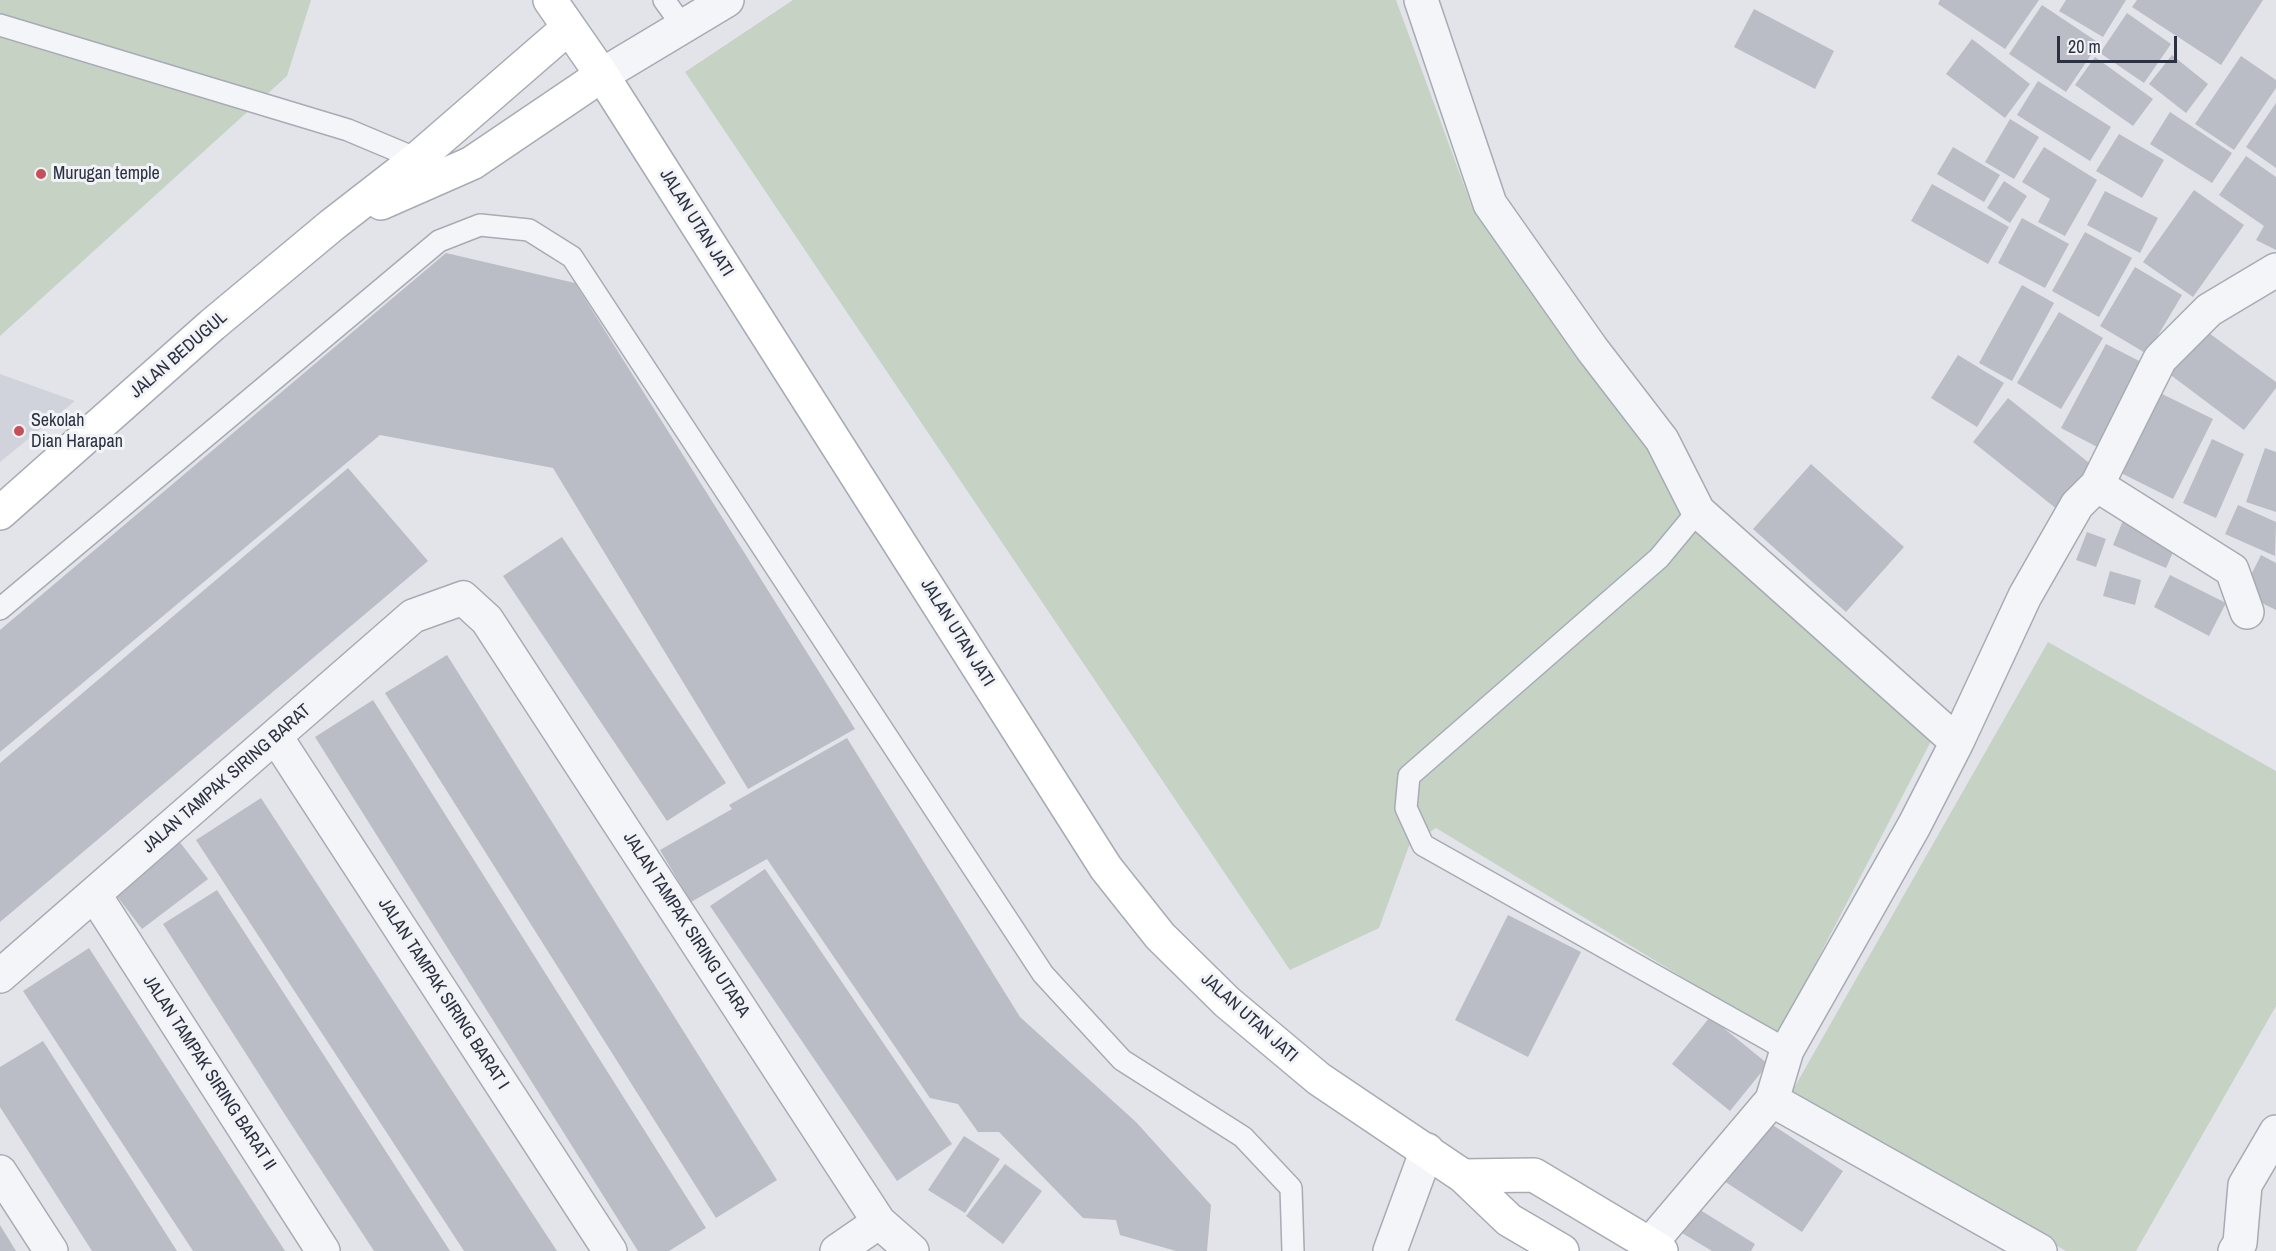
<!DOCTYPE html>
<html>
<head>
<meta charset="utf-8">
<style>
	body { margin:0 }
	#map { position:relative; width:2276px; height:1251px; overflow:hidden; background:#e2e4e9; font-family:"Archivo Narrow",sans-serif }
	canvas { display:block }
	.scale { position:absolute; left:2057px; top:36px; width:120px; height:27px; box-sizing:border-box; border:3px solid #2b3140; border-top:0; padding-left:8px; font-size:18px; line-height:21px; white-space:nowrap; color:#2b3140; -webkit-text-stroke:4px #f2f3f7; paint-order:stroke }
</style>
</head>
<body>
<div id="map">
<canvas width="2276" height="1251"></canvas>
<div class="scale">20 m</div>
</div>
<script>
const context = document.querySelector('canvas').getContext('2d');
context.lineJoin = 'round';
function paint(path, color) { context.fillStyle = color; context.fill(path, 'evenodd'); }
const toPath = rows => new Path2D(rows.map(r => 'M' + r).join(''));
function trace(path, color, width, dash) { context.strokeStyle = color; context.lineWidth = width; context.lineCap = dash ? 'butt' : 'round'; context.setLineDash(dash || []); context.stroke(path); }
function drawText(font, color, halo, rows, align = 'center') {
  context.font = font + ' "Archivo Narrow",sans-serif'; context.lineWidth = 6; context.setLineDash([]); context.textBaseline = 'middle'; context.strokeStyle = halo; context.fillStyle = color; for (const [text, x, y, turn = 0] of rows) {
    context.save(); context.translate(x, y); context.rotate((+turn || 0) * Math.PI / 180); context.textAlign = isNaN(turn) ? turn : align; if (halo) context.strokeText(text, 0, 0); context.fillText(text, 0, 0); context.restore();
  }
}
const built = toPath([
	[0,374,75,401,0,462]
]);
const green = toPath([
	[0,0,311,0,287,76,0,336],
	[793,0,1396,0,1472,207,1718,524,1941,722,1778,1035,1436,828,1409,846,1379,928,1290,970,685,72],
	[2048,642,2276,771,2276,1006,2136,1251,2066,1251,1790,1095]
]);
const building = toPath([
	[1940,0,2039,0,2005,49,1938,4],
	[2066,0,2126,0,2103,37,2059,11],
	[2137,0,2263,0,2221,65,2132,7],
	[2042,5,2099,43,2066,92,2009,54],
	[1754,9,1834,51,1815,89,1734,47],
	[2127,13,2171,44,2144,83,2100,53],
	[1972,39,2030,84,2005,118,1946,74],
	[2172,55,2208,84,2186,113,2149,84],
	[2241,56,2276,80,2276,88,2234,150,2195,124],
	[2095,57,2153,99,2133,126,2075,85],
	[2038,81,2111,127,2090,161,2017,115],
	[2276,103,2276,168,2246,147],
	[2170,112,2232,153,2212,183,2150,144],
	[2010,119,2039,137,2014,179,1985,162],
	[2119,134,2164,160,2142,198,2096,171],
	[1953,147,2000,175,1984,202,1937,174],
	[2044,147,2097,180,2065,236,2038,222,2050,199,2022,182],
	[2246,156,2276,177,2276,250,2256,240,2264,226,2219,195],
	[2004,181,2027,196,2010,223,1987,208],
	[1932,184,2009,227,1988,264,1911,221],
	[2194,190,2244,225,2193,297,2143,262],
	[2105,191,2158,218,2140,253,2087,225],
	[2022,218,2069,244,2045,288,1998,263],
	[2085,232,2132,258,2099,317,2052,291],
	[446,253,575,283,855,729,748,789,553,468,380,435,0,752,0,630],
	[2135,267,2182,295,2147,354,2100,326],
	[2022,285,2054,303,2012,381,1979,363],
	[2059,312,2103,338,2061,409,2017,383],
	[2202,328,2276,382,2276,388,2244,430,2168,373],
	[2106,344,2147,365,2101,449,2061,428],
	[1958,355,2004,383,1977,427,1931,398],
	[2156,391,2213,419,2173,499,2115,470],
	[2008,398,2093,466,2058,510,1973,442],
	[2212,439,2244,454,2216,518,2183,503],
	[2265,448,2276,452,2276,512,2246,502],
	[1811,464,1904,547,1846,612,1753,529],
	[348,468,428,561,0,922,0,763],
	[2238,505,2276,522,2275,556,2225,534],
	[2124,518,2178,541,2166,568,2113,545],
	[2087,532,2106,539,2096,567,2076,560],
	[562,537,726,783,667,821,503,576],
	[2261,555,2276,563,2276,610,2242,593],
	[2110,571,2141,580,2135,605,2103,596],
	[2170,575,2226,603,2209,636,2154,607],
	[447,655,777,1180,716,1218,385,693],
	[373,700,706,1228,669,1251,638,1251,315,737],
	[847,738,1020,1017,1136,1122,1211,1205,1207,1251,1176,1251,1120,1235,1116,1220,1083,1218,999,1132,978,1132,958,1104,930,1098,767,859,691,902,660,850,732,809,729,805],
	[261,798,496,1158,557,1251,464,1251,383,1127,196,840],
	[179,841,208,879,142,929,113,891],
	[765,869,952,1144,897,1181,710,906],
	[217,890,298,1015,450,1251,374,1251,289,1121,163,924],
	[1508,915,1581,952,1528,1057,1455,1020],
	[89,948,175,1081,285,1251,193,1251,109,1123,23,991],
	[1710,1017,1768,1064,1730,1111,1672,1064],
	[43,1041,75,1091,177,1251,92,1251,0,1107,0,1067],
	[1765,1120,1843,1171,1802,1232,1724,1181],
	[964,1136,1000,1159,965,1213,928,1190],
	[1005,1164,1042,1191,1003,1244,966,1216],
	[1697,1208,1755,1244,1751,1251,1712,1251,1682,1233],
	[0,1225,16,1251,0,1251]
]);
const lane = toPath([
	[664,0,684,28],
	[0,25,348,130,417,159],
	[1698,511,1659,558,1409,776,1406,808,1423,845,1787,1050],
	[0,609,439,241,480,225,529,230,572,257,1043,974,1122,1060,1243,1137,1291,1188,1293,1251]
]);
const street = toPath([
	[1421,0,1490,204,1592,349,1662,440,1698,511,1957,742],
	[602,75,727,0],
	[2097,485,2232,570,2247,612],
	[276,737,610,1251],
	[94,894,323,1251],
	[0,976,413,616,463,598,487,620,879,1222,912,1251],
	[1772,1100,2040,1251],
	[0,1172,51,1251],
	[1650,1244,1772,1100,1787,1050,1914,826,1957,742,2025,596,2077,505,2097,485,2160,359,2209,310,2276,270],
	[837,1251,879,1222],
	[1390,1251,1427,1150],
	[2235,1251,2240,1243,2245,1185,2276,1132]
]);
const secondary = toPath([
	[550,0,602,75,1106,868,1160,936,1227,1002,1319,1079,1463,1176,1509,1220,1562,1251],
	[381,203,472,163,602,75],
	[0,513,212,325,332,225,417,159,568,28],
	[1463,1176,1534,1175,1661,1251]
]);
const markers = [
	[41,174,6,"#c5505a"],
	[19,431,6,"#c5505a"]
];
const poiNames = [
	["Murugan temple",53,174],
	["Sekolah",31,421],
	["Dian Harapan",31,442]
];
const streetNames = [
	["JALAN UTAN JATI",696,223,58],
	["JALAN BEDUGUL",179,355,-41],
	["JALAN UTAN JATI",957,633,58],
	["JALAN TAMPAK SIRING BARAT",227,779,-41],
	["JALAN TAMPAK SIRING UTARA",686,925,57],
	["JALAN TAMPAK SIRING BARAT I",443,994,57],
	["JALAN UTAN JATI",1249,1018,42],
	["JALAN TAMPAK SIRING BARAT II",209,1073,57]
];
paint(built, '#d0d3db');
paint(green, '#c6d3c4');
paint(building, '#babdc6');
trace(lane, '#a7abb3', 24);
trace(street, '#a7abb3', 36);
trace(secondary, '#a7abb3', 36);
trace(lane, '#f4f5f8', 21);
trace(street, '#f4f5f8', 33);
trace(secondary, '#fff', 33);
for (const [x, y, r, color] of markers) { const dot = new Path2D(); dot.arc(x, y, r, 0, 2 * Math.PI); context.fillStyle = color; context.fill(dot); trace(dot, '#f2f3f7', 2); }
drawText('18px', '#2b3140', '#f2f3f7', poiNames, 'left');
drawText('18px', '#2b3140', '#f2f3f7', streetNames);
</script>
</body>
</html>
